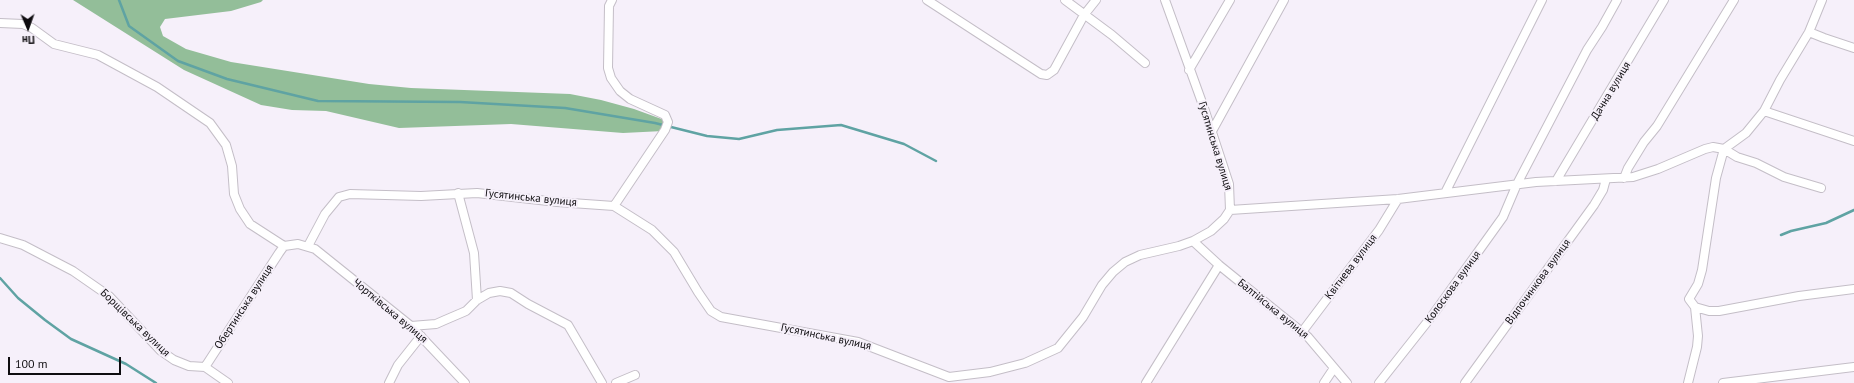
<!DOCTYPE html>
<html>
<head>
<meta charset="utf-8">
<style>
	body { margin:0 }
	#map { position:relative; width:1854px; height:383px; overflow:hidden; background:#f6f0fa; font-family:"PT Sans",sans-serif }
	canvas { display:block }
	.north { position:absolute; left:8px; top:8px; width:40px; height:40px; -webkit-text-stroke:3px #f6f0fa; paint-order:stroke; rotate:178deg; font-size:11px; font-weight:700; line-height:16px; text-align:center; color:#0e0c0f }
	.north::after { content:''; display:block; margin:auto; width:14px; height:18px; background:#0e0c0f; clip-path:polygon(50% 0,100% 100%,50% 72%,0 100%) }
	.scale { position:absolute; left:8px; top:357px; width:113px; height:18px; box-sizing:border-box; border:2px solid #0e0c0f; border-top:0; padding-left:5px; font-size:12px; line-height:14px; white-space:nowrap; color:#0e0c0f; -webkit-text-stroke:3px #f6f0fa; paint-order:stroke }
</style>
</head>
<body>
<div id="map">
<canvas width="1854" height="383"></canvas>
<div class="north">Пн</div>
<div class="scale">100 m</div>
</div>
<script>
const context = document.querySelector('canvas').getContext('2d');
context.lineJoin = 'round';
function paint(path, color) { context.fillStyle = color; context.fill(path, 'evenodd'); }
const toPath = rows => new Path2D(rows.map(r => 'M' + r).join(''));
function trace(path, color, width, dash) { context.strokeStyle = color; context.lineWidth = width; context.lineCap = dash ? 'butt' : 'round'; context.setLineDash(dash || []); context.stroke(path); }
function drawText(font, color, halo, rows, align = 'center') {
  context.font = font + ' "PT Sans",sans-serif'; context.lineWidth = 4; context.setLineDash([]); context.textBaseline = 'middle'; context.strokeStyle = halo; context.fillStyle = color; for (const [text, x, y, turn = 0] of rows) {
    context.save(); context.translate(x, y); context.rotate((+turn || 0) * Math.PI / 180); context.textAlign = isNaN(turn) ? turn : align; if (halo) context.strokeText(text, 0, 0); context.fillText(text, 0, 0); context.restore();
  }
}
const forest = toPath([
	[73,0,263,0,261,2,231,11,165,19,160,27,163,36,186,49,231,62,369,84,411,88,570,94,601,100,634,109,667,121,663,131,623,133,511,124,399,128,326,111,292,110,261,105,184,70]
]);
const stream = toPath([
	[119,0,129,26,178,61,227,79,318,101,460,102,565,108,655,123,707,136,739,139,777,130,841,125,904,144,936,161],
	[1781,235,1791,231,1826,223,1854,210],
	[0,278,18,298,45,320,71,339,126,364,156,383]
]);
const minor = toPath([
	[612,0,609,6,608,68,611,78,620,91,630,99,665,115,668,122,665,130,614,206],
	[927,0,1041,74,1047,75,1054,70,1084,15,1096,0],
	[1065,0,1112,35,1145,63],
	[0,23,23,24,32,28,54,44,98,55,157,87,210,123,226,145,232,166,234,194,240,209,250,224,284,246],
	[1809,32,1824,38,1854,48],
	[1189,70,1230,0],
	[1764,111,1854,141],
	[1212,131,1284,0],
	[1624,178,1628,168,1644,142,1657,126,1734,0],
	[1556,181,1664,0],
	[458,193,474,253,477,300],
	[1445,193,1542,0],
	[1230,210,1398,199,1536,182,1633,177,1658,169,1705,149,1713,147,1724,149,1737,157,1756,163,1784,177,1821,188],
	[0,238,23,245,73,271,109,296,161,351,174,360,189,366,205,367,228,383],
	[1193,241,1219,265,1308,337,1347,383],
	[308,246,325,214,339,197,350,194,421,196,477,193,557,202,614,206,652,230,674,252,698,292,711,311,721,317,858,342,949,377,990,372,1025,363,1058,348,1083,317,1102,285,1113,272,1125,262,1140,255,1179,246,1193,241,1211,231,1224,219,1230,210,1229,184,1204,108,1165,0],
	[1695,307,1709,311,1719,311,1799,296,1854,289],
	[411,326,436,324,445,320,466,311,477,300,489,293,500,291,511,293,528,304,568,325,602,383],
	[1302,332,1379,230,1398,199],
	[205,367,279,253,284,246,298,244,315,249,411,326,465,383],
	[389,383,398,365,421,336],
	[616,383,635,375],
	[1146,383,1219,265],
	[1324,383,1334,368],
	[1379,383,1432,316,1503,217,1517,184,1587,50,1602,27,1617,0],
	[1465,383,1594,205,1603,190,1606,179],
	[1688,383,1697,347,1698,336,1695,307,1689,299,1698,284,1702,270,1716,178,1724,149,1746,133,1764,111,1780,80,1809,32,1822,0],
	[1723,383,1854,367]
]);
const streetNames = [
	["Дачна вулиця",1611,91,-59],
	["Гусятинська вулиця",1215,146,73],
	["Гусятинська вулиця",531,198,6],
	["Квітнева вулиця",1351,267,-53],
	["Відпочинкова вулиця",1538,282,-54],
	["Колоскова вулиця",1453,287,-54],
	["Обертинська вулиця",244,307,-57],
	["Балтійська вулиця",1273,309,39],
	["Чортківська вулиця",390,311,40],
	["Борщівська вулиця",135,323,44],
	["Гусятинська вулиця",826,337,12]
];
paint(forest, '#93be99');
trace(stream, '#5fa3a3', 2.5);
trace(minor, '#c4bec7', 10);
trace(minor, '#fff', 8);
drawText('11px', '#0e0c0f', '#f6f0fa', streetNames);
</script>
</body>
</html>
